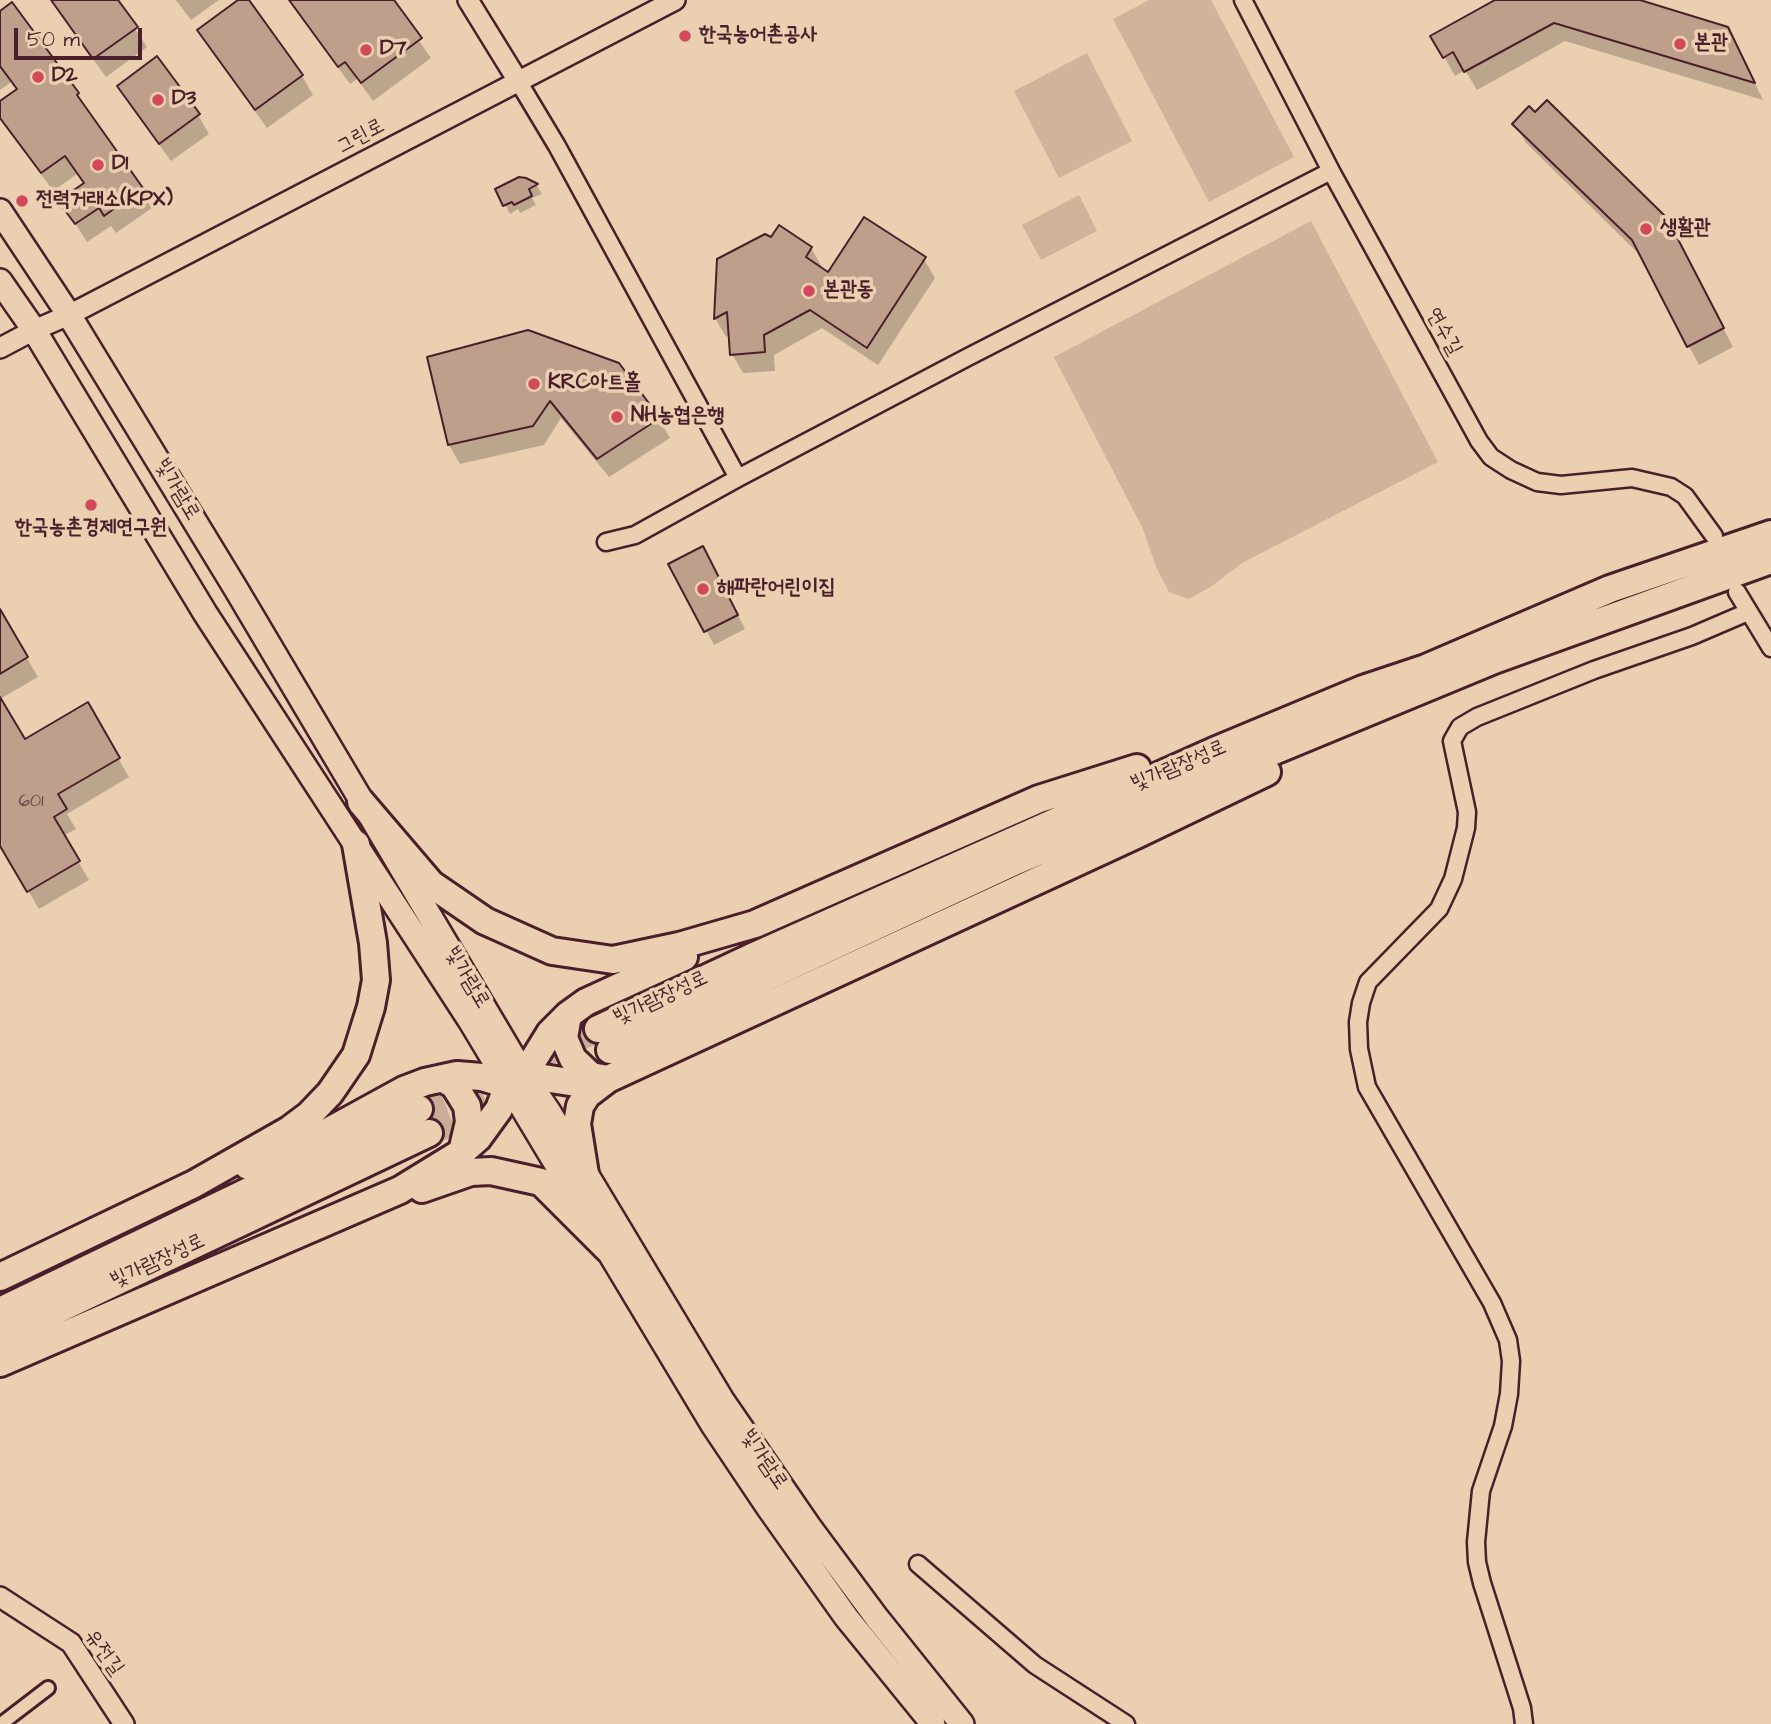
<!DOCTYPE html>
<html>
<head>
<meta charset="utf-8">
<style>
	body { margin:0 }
	#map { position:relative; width:1771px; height:1724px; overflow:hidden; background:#ead0b1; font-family:"Architects Daughter",sans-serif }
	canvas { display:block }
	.scale { position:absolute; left:14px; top:28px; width:128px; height:32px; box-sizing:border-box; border:4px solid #4a1f2b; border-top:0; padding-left:9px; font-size:21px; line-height:24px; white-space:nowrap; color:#4a1f2b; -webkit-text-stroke:5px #ead0b1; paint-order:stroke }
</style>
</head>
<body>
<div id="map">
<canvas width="1771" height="1724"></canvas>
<div class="scale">50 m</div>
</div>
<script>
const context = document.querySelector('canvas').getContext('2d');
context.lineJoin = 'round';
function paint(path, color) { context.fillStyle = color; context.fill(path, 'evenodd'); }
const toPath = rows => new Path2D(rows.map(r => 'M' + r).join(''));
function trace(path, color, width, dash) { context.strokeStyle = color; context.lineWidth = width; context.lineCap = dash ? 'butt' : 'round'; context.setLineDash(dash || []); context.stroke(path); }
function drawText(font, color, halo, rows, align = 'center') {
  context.font = font + ' "Architects Daughter","Poor Story",sans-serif'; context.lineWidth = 7; context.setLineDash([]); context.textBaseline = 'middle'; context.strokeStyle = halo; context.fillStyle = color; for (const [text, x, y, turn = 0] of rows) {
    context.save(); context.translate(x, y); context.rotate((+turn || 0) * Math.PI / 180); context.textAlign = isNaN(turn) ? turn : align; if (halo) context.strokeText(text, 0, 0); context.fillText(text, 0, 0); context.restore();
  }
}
const green = toPath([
	[1149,0,1211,0,1294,157,1209,202,1113,19],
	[1087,53,1132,141,1059,178,1014,91],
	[1079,195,1097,231,1041,260,1022,225],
	[1311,221,1438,462,1242,563,1212,586,1189,599,1169,592,1157,569,1142,527,1054,357]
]);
const shadow = toPath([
	[51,0,116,0,147,47,106,77],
	[176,0,219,0,191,20],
	[241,0,247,0,302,76,313,95,267,128,210,49,199,30],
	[289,0,391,0,431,58,373,101,357,79,350,84],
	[1499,0,1634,0,1738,48,1763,100,1565,41,1477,90,1465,70,1455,76,1433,37],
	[0,14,77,94,152,208,116,233,111,226,87,242,61,201,85,185,77,174,53,191,0,117,0,104,17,91,11,82,0,90],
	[119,86,198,115,209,134,171,161,130,105],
	[1515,124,1677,239,1733,347,1699,365,1642,257,1526,143],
	[525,179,537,186,542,194,532,198,536,205,520,213,518,209,510,214,498,190],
	[811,248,822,267,821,269,829,274,924,259,935,278,878,365,822,328,774,355,775,371,743,373,732,354,730,335,726,337,715,318,718,260],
	[618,364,659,419,670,438,609,477,561,418,544,445,460,464,449,445],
	[710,562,745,629,714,645,671,565],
	[0,612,38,677,0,699],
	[0,701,24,741,87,705,129,777,67,814,76,829,63,836,89,880,39,909,0,843]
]);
const building = toPath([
	[51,0,118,0,138,27,93,59,51,0],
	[238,0,249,0,303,75,255,110,197,30,238,0],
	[289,0,394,0,422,38,361,83,345,62,338,67,289,0],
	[1495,0,1640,0,1728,27,1755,83,1554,23,1464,72,1453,52,1443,58,1430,36,1495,0],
	[12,2,79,93,77,95,143,188,104,216,99,208,75,224,58,201,84,183,65,156,41,173,0,118,0,101,17,89,0,66,0,11,12,2],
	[157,56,200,114,159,144,117,86,157,56],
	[1547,100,1667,218,1724,328,1687,347,1632,240,1512,124,1529,106,1535,112,1547,100],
	[519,177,526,178,538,184,529,189,532,196,514,205,512,202,503,206,495,189,519,177],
	[864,217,926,257,867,348,810,310,764,335,765,352,730,355,727,312,714,319,717,259,765,234,771,237,779,225,812,247,806,257,828,272,864,217],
	[528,330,619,363,660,418,597,459,550,401,533,426,448,445,427,357,528,330],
	[703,546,738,615,704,632,668,564,703,546],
	[0,609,28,657,0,674,0,609],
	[0,697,25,739,88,702,120,758,58,794,67,809,54,817,80,861,27,892,0,846,0,697]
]);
const trunkTunnel = toPath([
	[545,1053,598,1029],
	[419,1109,478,1083],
	[429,1133,517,1093]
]);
const pedestrian = toPath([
	[1,1724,48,1688]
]);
const minor = toPath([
	[1243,0,1331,171,1479,441,1491,457,1511,470,1537,482,1561,485,1632,478,1671,487,1685,496,1714,536],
	[518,81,557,146,738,478],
	[606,542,635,535,738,478,968,357,1331,171],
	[1737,592,1771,648],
	[918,1564,1035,1665,1126,1724],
	[1524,1724,1522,1708,1482,1583,1477,1562,1476,1542,1481,1491,1503,1426,1509,1394,1511,1361,1508,1340,1492,1303,1367,1087,1359,1049,1358,1022,1361,1003,1368,982,1439,909,1453,879,1466,828,1467,812,1452,741,1460,727,1477,717,1594,670,1692,636,1748,612]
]);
const tertiary = toPath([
	[468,0,518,81],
	[0,348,34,330,69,315,675,0],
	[0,1597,71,1643,124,1724]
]);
const secondary = toPath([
	[0,211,69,315,236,589,524,1075,549,1112,722,1400,808,1525,877,1618,962,1724],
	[0,281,34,330,205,613,471,1022,713,1425,768,1507,846,1617,933,1724]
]);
const trunk = toPath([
	[361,802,431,884,485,921,552,951,613,960,679,946,755,924,1039,799,1137,768],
	[568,1015,564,1038,573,1059,591,1076,608,1079],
	[598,1029,754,956,1214,751,1363,689,1426,668,1610,589,1771,534],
	[610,1050,1016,861,1252,760,1494,660,1771,560],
	[524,1075,576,1083,605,1080],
	[442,1078,454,1085,467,1106,469,1122,462,1152],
	[248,1166,289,1153,404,1090,425,1082,457,1075,482,1077,508,1085],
	[585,1174,577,1124,580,1106,587,1095,608,1079,1136,835,1267,772],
	[422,1189,471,1172,491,1171,541,1182,608,1249],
	[0,1277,194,1184,289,1130,309,1115,330,1093,356,1055,371,1007,376,980,373,943,356,844],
	[0,1311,419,1109],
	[0,1337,429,1133],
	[0,1363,400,1190,462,1152,478,1138,499,1109,508,1085,524,1075,550,1033,568,1015,586,1002,684,957]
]);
const markers = [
	[685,36,7,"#d1495b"],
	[1680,44,7,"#d1495b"],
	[366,50,7,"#d1495b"],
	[38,77,7,"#d1495b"],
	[158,100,7,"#d1495b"],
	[98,165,7,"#d1495b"],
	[22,201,7,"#d1495b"],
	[1646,229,7,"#d1495b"],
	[809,291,7,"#d1495b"],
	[534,384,7,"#d1495b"],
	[617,417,7,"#d1495b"],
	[91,505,7,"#d1495b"],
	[703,589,7,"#d1495b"]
];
const numberNames = [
	["601",31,802]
];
const poiNames = [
	["한국농어촌공사",699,36],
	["본관",1694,44],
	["D7",380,50],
	["D2",52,77],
	["D3",172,100],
	["D1",112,165],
	["전력거래소(KPX)",36,201],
	["생활관",1660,229],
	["본관동",823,291],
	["KRC아트홀",548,384],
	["NH농협은행",631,417],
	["한국농촌경제연구원",91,529,"center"],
	["해파란어린이집",717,589]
];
const streetNames = [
	["그린로",361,137,-28],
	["연수길",1443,332,61],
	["빛가람로",176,490,59],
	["빛가람장성로",1179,767,-23],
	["빛가람로",466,978,59],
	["빛가람장성로",661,999,-25],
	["빛가람장성로",158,1262,-25],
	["빛가람로",763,1460,56],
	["유전길",103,1653,54]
];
paint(green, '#cfb49b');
paint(shadow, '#0003');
paint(building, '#bd9f8c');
trace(building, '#4a1f2b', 2);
trace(trunkTunnel, '#caad96', 26, [26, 13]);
trace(pedestrian, '#4a1f2b', 18);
trace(minor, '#4a1f2b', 21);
trace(tertiary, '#4a1f2b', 24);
trace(secondary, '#4a1f2b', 28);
trace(trunk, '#4a1f2b', 32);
trace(pedestrian, '#ead0b1', 12);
trace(minor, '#ead0b1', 16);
trace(tertiary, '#ead0b1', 19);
trace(secondary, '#ead0b1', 23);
trace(trunk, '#ead0b1', 26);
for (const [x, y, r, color] of markers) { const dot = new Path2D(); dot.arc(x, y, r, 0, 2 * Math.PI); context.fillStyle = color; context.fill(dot); trace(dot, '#ead0b1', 2.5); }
drawText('18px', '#673f43', null, numberNames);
drawText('bold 21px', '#4a1f2b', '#ead0b1', poiNames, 'left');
drawText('21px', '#4a1f2b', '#ead0b1', streetNames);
</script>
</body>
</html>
